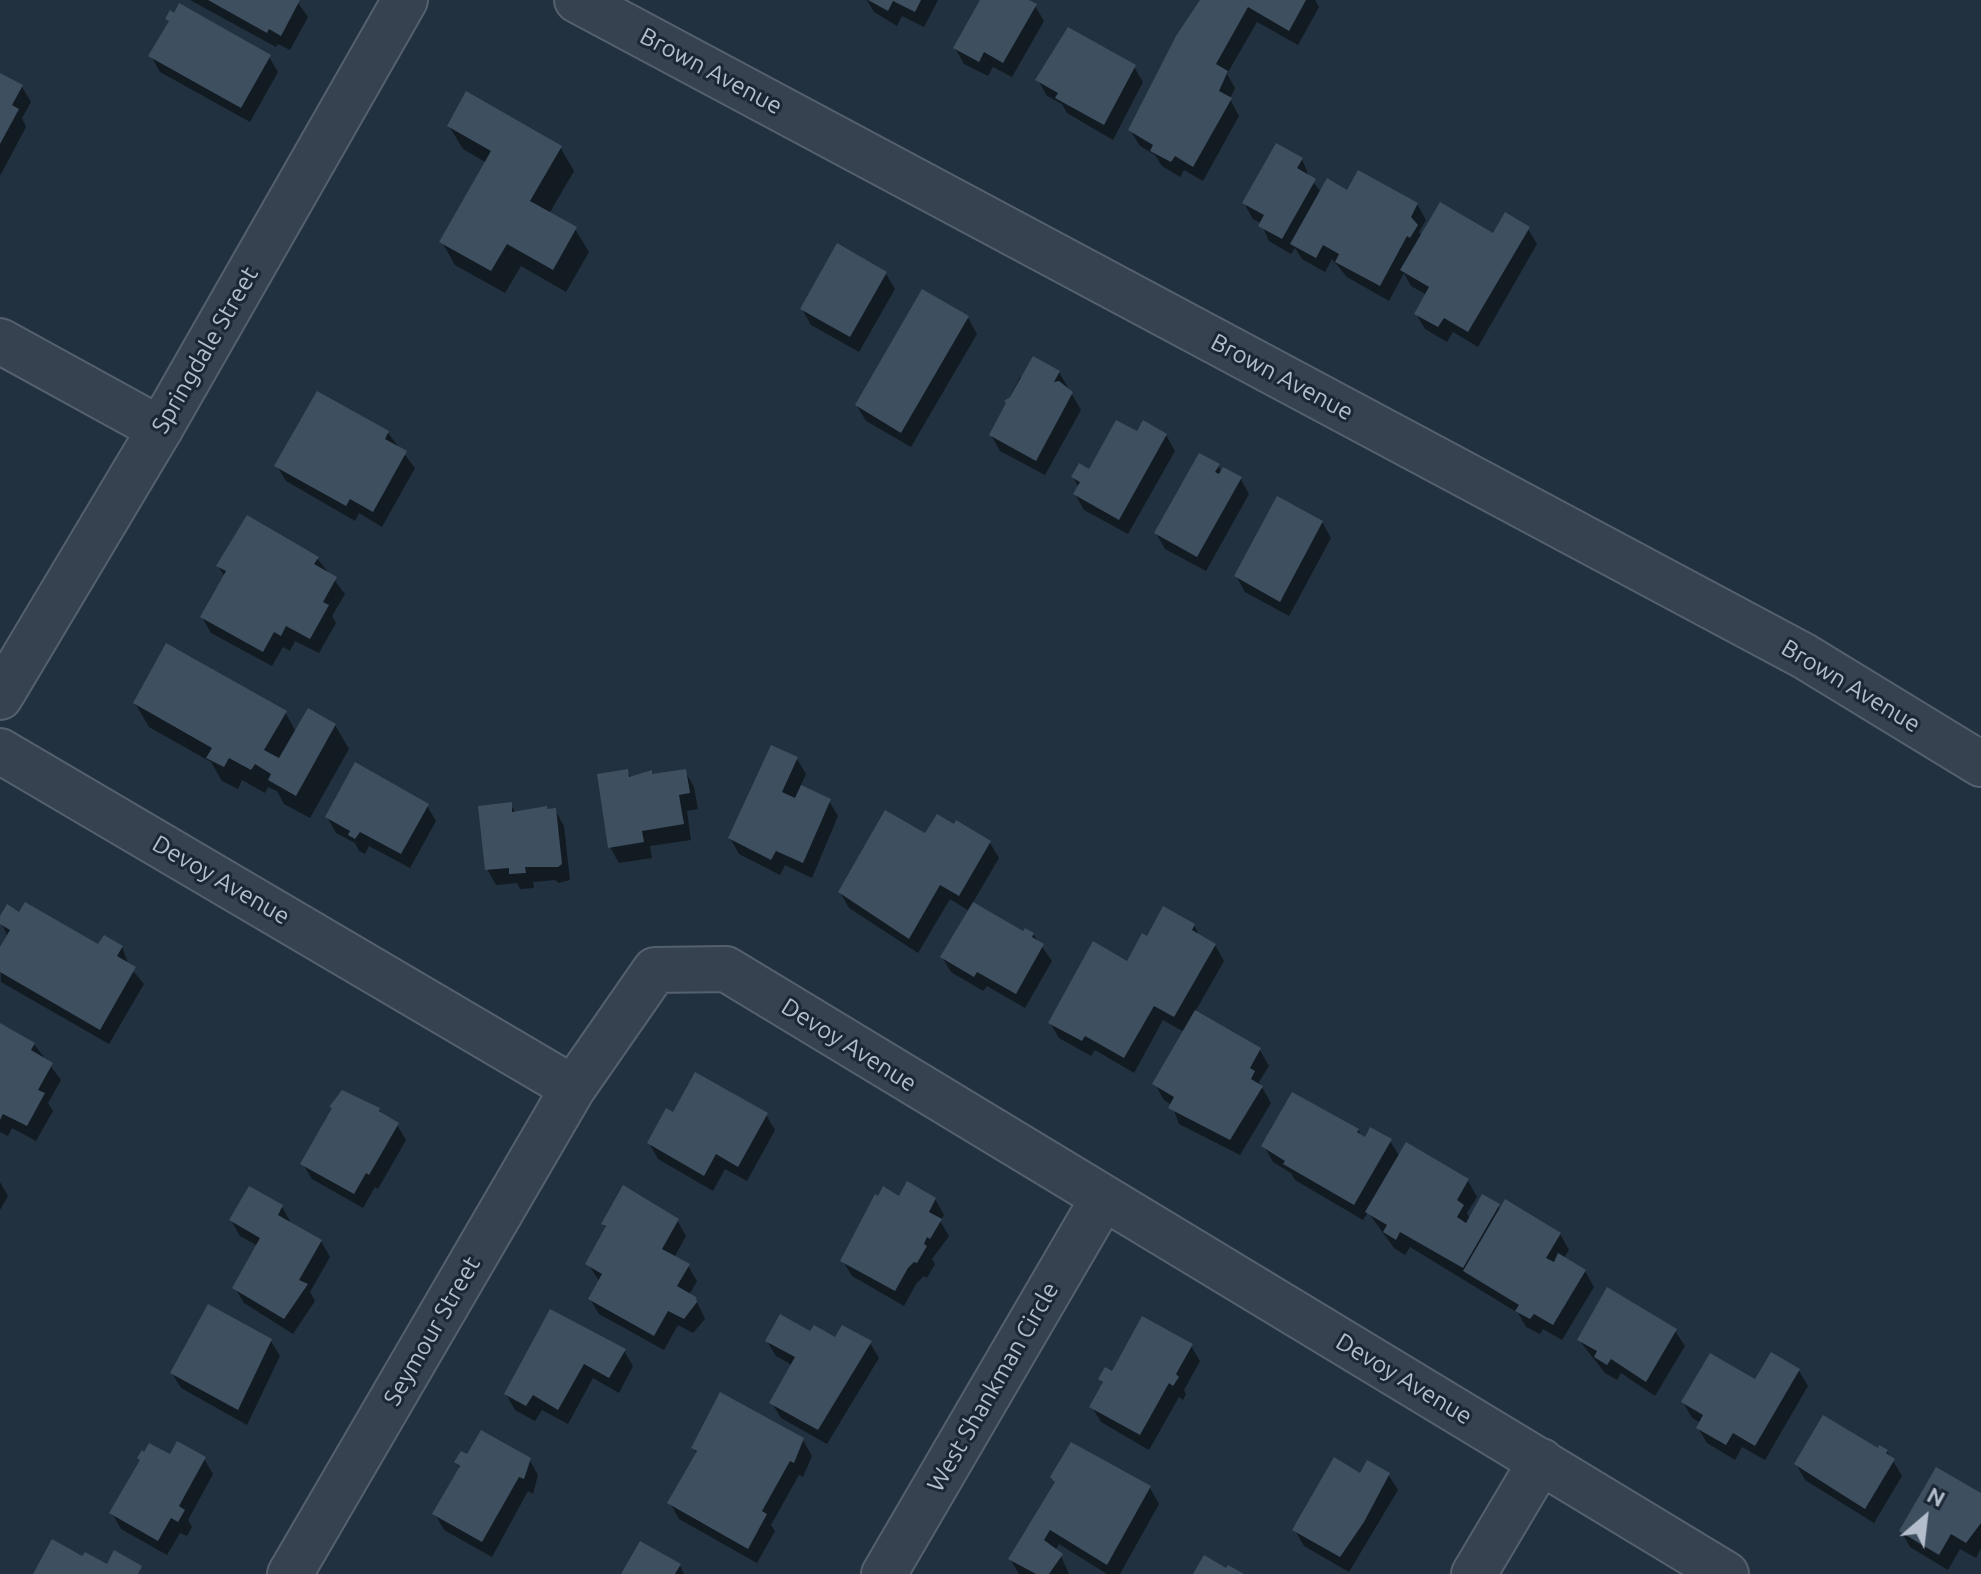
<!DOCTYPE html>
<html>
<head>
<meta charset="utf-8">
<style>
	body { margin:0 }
	#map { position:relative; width:1981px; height:1574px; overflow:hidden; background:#223140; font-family:Ubuntu,sans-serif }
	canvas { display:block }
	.north { position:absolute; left:1885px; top:1478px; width:80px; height:80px; -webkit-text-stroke:6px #1c2735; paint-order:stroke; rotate:28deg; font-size:22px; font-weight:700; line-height:32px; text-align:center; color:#b3bdcb }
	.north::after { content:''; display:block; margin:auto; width:28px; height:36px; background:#b3bdcb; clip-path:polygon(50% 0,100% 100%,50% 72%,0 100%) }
</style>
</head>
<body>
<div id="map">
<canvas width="1981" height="1574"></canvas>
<div class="north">N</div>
</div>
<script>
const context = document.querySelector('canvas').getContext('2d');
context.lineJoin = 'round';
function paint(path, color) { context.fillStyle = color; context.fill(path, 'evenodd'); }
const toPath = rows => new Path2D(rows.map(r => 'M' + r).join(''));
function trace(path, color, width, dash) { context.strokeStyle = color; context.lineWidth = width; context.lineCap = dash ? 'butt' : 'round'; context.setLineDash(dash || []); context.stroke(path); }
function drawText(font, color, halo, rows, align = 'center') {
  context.font = font + ' Ubuntu,sans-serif'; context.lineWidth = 6; context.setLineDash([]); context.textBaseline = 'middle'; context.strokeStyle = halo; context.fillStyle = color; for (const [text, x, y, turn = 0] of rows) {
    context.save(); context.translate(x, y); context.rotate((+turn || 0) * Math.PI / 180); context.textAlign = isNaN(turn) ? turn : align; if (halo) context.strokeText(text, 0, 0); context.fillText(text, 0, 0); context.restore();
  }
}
const shadow = toPath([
	[190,0,296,0,308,17,290,50,278,44,276,47],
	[867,0,938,0,924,27,902,16,897,26,874,12],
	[982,0,1025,0,1035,6,1044,21,1012,77,993,67,988,76,964,64,955,48],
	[1200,0,1315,0,1319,7,1298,45,1257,22,1227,74,1235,88,1230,99,1239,116,1203,181,1184,170,1180,177,1162,166,1155,155,1140,146,1130,130],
	[168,19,269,57,278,72,250,122,160,72,151,56,170,23],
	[1134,67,1143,82,1113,140,1067,113,1062,104,1047,96,1038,80],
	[0,75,22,87,31,102,22,118,26,127,0,176],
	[449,126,560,147,574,171,549,214,575,229,589,252,566,292,521,266,505,293,455,265,442,242,487,163,463,149],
	[1302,159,1309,177,1321,192,1348,192,1417,204,1426,220,1419,232,1422,237,1494,236,1528,229,1537,244,1478,347,1453,332,1447,342,1425,329,1416,314,1427,295,1411,286,1404,273,1389,301,1347,277,1332,259,1325,272,1302,259,1295,248,1291,254,1269,241,1261,223,1253,219,1244,203],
	[886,274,895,289,859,352,811,325,802,309],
	[968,318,977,334,911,447,866,421,857,406],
	[1059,372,1081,410,1045,475,1000,451,991,435,1020,377],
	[388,433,415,468,382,527,359,513,355,521,286,481,277,466],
	[1137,434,1166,435,1175,451,1128,534,1084,510,1075,494,1079,488,1073,477,1090,472],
	[1218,466,1222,473,1240,478,1249,494,1206,571,1165,549,1156,533],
	[1322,522,1331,538,1289,616,1245,592,1236,576],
	[317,558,345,594,332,616,336,623,319,653,295,641,290,651,283,647,272,666,211,633,202,617,225,577,218,566],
	[135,703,285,712,296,732,335,725,349,749,310,818,284,804,277,791,268,787,265,793,242,780,238,789,222,781,211,762,149,727],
	[797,759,806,774,800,787,829,801,838,816,812,878,785,865,780,875,739,854,730,838],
	[627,771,631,778,685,771,694,787,698,809,687,811,691,840,650,846,652,858,619,863,610,847],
	[511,805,516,814,555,810,564,826,570,880,559,883,555,880,533,882,534,888,520,889,517,883,496,885,487,869],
	[427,806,436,821,410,868,369,846,365,854,359,851,355,843,336,833,327,817],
	[926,836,990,843,999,858,972,904,1024,934,1033,934,1052,961,1025,1008,987,986,983,991,951,972,942,957,969,911,950,899,918,953,849,908,840,892],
	[0,920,99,947,122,947,129,966,144,984,109,1044,1,982,0,951,8,937],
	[1194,925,1200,937,1215,945,1224,961,1195,1012,1260,1050,1269,1066,1259,1082,1271,1103,1240,1155,1179,1124,1172,1105,1164,1100,1155,1084,1184,1032,1163,1020,1134,1073,1095,1050,1091,1056,1059,1038,1050,1023,1127,963,1147,939],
	[0,1026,34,1044,61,1080,48,1103,53,1111,36,1141,12,1128,8,1136,0,1132],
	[379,1110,397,1125,406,1140,378,1189,375,1187,363,1208,312,1179,303,1164],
	[673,1115,766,1115,775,1130,747,1181,725,1169,713,1191,658,1159,649,1143],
	[1358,1130,1362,1137,1390,1141,1400,1157,1468,1181,1477,1197,1467,1213,1470,1219,1498,1206,1501,1210,1560,1234,1569,1250,1563,1259,1585,1271,1594,1287,1562,1340,1543,1329,1540,1334,1526,1327,1518,1313,1410,1247,1405,1255,1394,1248,1368,1212,1363,1220,1295,1180,1291,1173,1273,1162,1264,1146],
	[0,1182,8,1196,0,1210],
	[883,1189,900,1199,935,1199,944,1215,940,1221,949,1236,932,1259,935,1264,927,1278,924,1276,916,1284,904,1306,852,1276,843,1261],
	[282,1207,291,1223,321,1241,330,1257,310,1292,315,1301,293,1334,244,1303,235,1288,258,1246,240,1236,231,1220],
	[677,1220,686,1236,674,1258,688,1266,697,1281,689,1295,695,1298,705,1319,693,1333,678,1325,664,1350,599,1314,590,1299,600,1282,588,1264,607,1230,603,1224],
	[551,1312,624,1351,633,1366,619,1393,593,1378,568,1424,542,1410,535,1421,515,1410,506,1394],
	[1675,1331,1685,1346,1655,1396,1621,1373,1617,1380,1605,1373,1579,1340],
	[811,1334,870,1343,879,1358,827,1444,781,1418,772,1403,792,1365,776,1356,767,1341],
	[271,1341,280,1356,247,1425,181,1388,172,1373],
	[1191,1346,1200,1361,1184,1390,1186,1394,1183,1400,1179,1397,1149,1450,1101,1422,1092,1407,1104,1385,1100,1379],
	[1799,1371,1808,1386,1765,1460,1742,1447,1735,1460,1707,1443,1698,1428,1701,1423,1692,1418,1683,1402],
	[803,1440,812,1456,803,1477,799,1475,771,1525,775,1531,757,1563,679,1519,670,1503,697,1454,693,1448],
	[1878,1450,1887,1451,1902,1476,1874,1523,1805,1480,1796,1464],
	[170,1457,204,1459,213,1474,188,1520,192,1527,187,1536,180,1533,167,1555,121,1529,112,1513,141,1462],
	[468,1457,529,1459,538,1475,533,1494,528,1491,492,1557,444,1530,435,1514,460,1469,456,1462],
	[1388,1474,1398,1490,1349,1572,1304,1546,1295,1530,1360,1476],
	[1056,1484,1150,1488,1159,1504,1120,1574,1107,1574,1059,1544,1055,1551,1061,1556,1069,1574,1019,1574,1010,1559],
	[1981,1494,1981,1548,1976,1558,1960,1549,1948,1570,1910,1547,1901,1531],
	[680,1566,684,1574,623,1574]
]);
const building = toPath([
	[208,0,300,0,281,36,269,29,267,33],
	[868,0,921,0,915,12,893,1,888,11],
	[980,0,1029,0,1037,4,1003,63,984,52,979,62,953,48],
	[1200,0,1306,0,1289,31,1248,7,1216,64,1228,71,1219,91,1232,98,1193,167,1175,156,1171,162,1150,151,1153,145,1128,130,1176,36],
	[179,3,271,55,241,108,148,56,169,21,165,19,170,10,174,13],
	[1068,27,1136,65,1104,125,1055,98,1058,93,1035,80],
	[0,73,23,85,12,105,19,109,0,144],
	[466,91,562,146,530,201,577,227,553,270,507,244,491,271,439,242,491,151,447,126],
	[1276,143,1303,158,1297,168,1316,179,1282,239,1258,226,1264,215,1242,203],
	[1358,170,1418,203,1411,217,1418,225,1410,238,1407,236,1380,286,1335,262,1339,254,1323,245,1316,258,1290,244,1327,178,1347,190],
	[1440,202,1493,233,1505,212,1530,227,1468,332,1444,318,1438,327,1414,314,1429,287,1400,270],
	[837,243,887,272,850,337,800,309],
	[922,289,969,316,901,433,855,405],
	[1033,356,1060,371,1054,382,1059,381,1073,392,1036,461,989,435,1006,403,1004,401,1010,397],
	[317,391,389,431,385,439,407,451,373,512,350,499,346,506,274,466],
	[1116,420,1137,431,1143,420,1167,434,1119,520,1073,494,1080,482,1071,477,1079,463,1089,469],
	[1199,453,1220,464,1215,472,1219,474,1223,467,1242,477,1197,557,1154,533],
	[1277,496,1323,521,1280,602,1234,576],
	[247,515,319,557,314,564,337,577,323,602,329,605,310,639,286,626,281,636,274,632,263,652,200,617,226,571,216,566],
	[166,643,287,711,264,750,279,758,308,708,336,724,296,796,268,780,271,774,255,764,251,770,229,758,224,767,206,758,212,748,133,703],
	[771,745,798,757,782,792,795,798,801,785,831,799,803,863,776,851,771,860,728,838],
	[355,762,429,804,401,854,360,832,355,839,348,835,350,831,325,817],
	[628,769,629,777,652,770,652,774,686,769,690,793,679,795,684,824,642,831,644,842,608,848,597,774],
	[512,802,512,812,547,806,547,809,556,808,562,864,558,867,525,867,526,873,509,874,509,868,485,870,478,806],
	[885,810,925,833,937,814,954,824,956,820,991,841,959,896,940,885,909,939,838,892],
	[25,902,98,944,104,935,123,946,117,956,136,967,100,1030,0,972,0,947,10,930,0,924,0,916,7,904,19,912],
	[973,902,1023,931,1025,928,1034,933,1032,937,1044,944,1016,994,977,972,974,977,940,957],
	[1163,906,1195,924,1192,930,1216,944,1174,1017,1154,1006,1124,1058,1085,1036,1082,1041,1048,1023,1093,941,1127,961,1142,933,1147,936],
	[1195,1010,1261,1048,1250,1068,1255,1071,1251,1079,1263,1086,1230,1140,1168,1108,1174,1097,1152,1084],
	[0,1023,35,1043,31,1050,53,1063,38,1090,45,1093,27,1126,3,1114,0,1120],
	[695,1072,768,1113,738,1167,716,1154,704,1176,647,1143,666,1108,673,1112],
	[342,1090,380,1108,379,1111,399,1123,369,1175,366,1173,354,1194,300,1164,332,1108,329,1107],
	[1292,1092,1359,1129,1357,1132,1365,1137,1370,1127,1392,1139,1354,1205,1283,1164,1285,1161,1261,1146],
	[1406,1142,1469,1179,1457,1200,1464,1205,1457,1217,1466,1223,1482,1194,1500,1204,1463,1268,1400,1232,1396,1240,1383,1232,1387,1225,1365,1212],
	[907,1181,936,1198,929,1212,942,1219,930,1239,927,1237,924,1244,927,1246,917,1263,914,1262,908,1268,895,1291,840,1261,875,1194,878,1196,883,1186,899,1196],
	[623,1185,679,1219,662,1249,690,1264,677,1286,696,1297,697,1302,684,1319,668,1311,654,1336,588,1299,602,1274,585,1264,606,1226,601,1224],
	[249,1186,283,1205,278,1215,322,1240,299,1280,308,1284,284,1319,232,1288,260,1238,229,1220],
	[1505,1199,1561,1233,1546,1258,1554,1262,1558,1253,1586,1270,1553,1325,1534,1314,1530,1319,1515,1311,1519,1305,1463,1271],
	[1607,1287,1677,1329,1646,1382,1611,1359,1607,1365,1594,1357,1597,1351,1577,1340],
	[208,1304,272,1339,238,1410,170,1373],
	[550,1309,626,1349,609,1378,584,1364,558,1410,533,1395,526,1406,504,1394],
	[780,1314,810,1331,814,1325,835,1337,842,1325,872,1341,818,1430,769,1403,795,1357,765,1341],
	[1142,1316,1193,1344,1176,1374,1179,1377,1173,1386,1169,1383,1140,1435,1089,1407,1103,1382,1098,1379,1105,1367,1112,1371],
	[1771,1352,1800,1369,1755,1446,1733,1433,1726,1445,1696,1428,1703,1415,1681,1402,1710,1353,1755,1379],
	[720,1392,804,1438,794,1463,790,1461,762,1511,767,1514,748,1549,667,1503,697,1451,691,1448],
	[1823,1415,1878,1448,1879,1445,1888,1450,1886,1453,1895,1459,1865,1509,1794,1464],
	[481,1430,531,1458,524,1479,519,1477,482,1542,432,1514,460,1466,454,1462,461,1451,467,1454],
	[177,1441,206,1457,179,1506,185,1510,178,1522,171,1518,158,1541,109,1513,140,1460,137,1458,142,1450,144,1452,149,1443,170,1454],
	[1071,1442,1151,1486,1107,1565,1050,1530,1044,1540,1063,1554,1049,1574,1036,1574,1008,1559,1055,1482,1050,1477],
	[1334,1457,1360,1473,1367,1460,1390,1473,1364,1522,1340,1557,1292,1530],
	[1936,1467,1981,1493,1981,1523,1966,1543,1951,1534,1939,1555,1899,1531],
	[52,1539,82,1556,85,1552,107,1564,114,1550,142,1566,138,1574,33,1574],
	[640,1541,681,1564,675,1574,621,1574],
	[1204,1555,1226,1568,1228,1565,1244,1574,1193,1574]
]);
const minor = toPath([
	[577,0,1804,656,1981,764],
	[0,341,160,429],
	[0,751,573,1088],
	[290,1574,573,1088,655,970,726,969,1726,1574],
	[884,1574,1102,1200],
	[1474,1574,1541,1461]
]);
const tertiary = toPath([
	[0,697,160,429,405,0]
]);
const streetNames = [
	["Brown Avenue",711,71,28],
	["Springdale Street",205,350,-60],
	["Brown Avenue",1282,377,28],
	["Brown Avenue",1851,686,31],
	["Devoy Avenue",221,880,30],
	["Devoy Avenue",849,1045,32],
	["Seymour Street",432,1331,-60],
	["Devoy Avenue",1404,1379,31],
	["West Shankman Circle",993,1387,-60]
];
paint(shadow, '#0007');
paint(building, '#3e4f60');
trace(minor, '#55606e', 48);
trace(tertiary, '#55606e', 48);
trace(minor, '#374250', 44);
trace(tertiary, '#374250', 44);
drawText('24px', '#b3bdcb', '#1c2735', streetNames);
</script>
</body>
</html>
